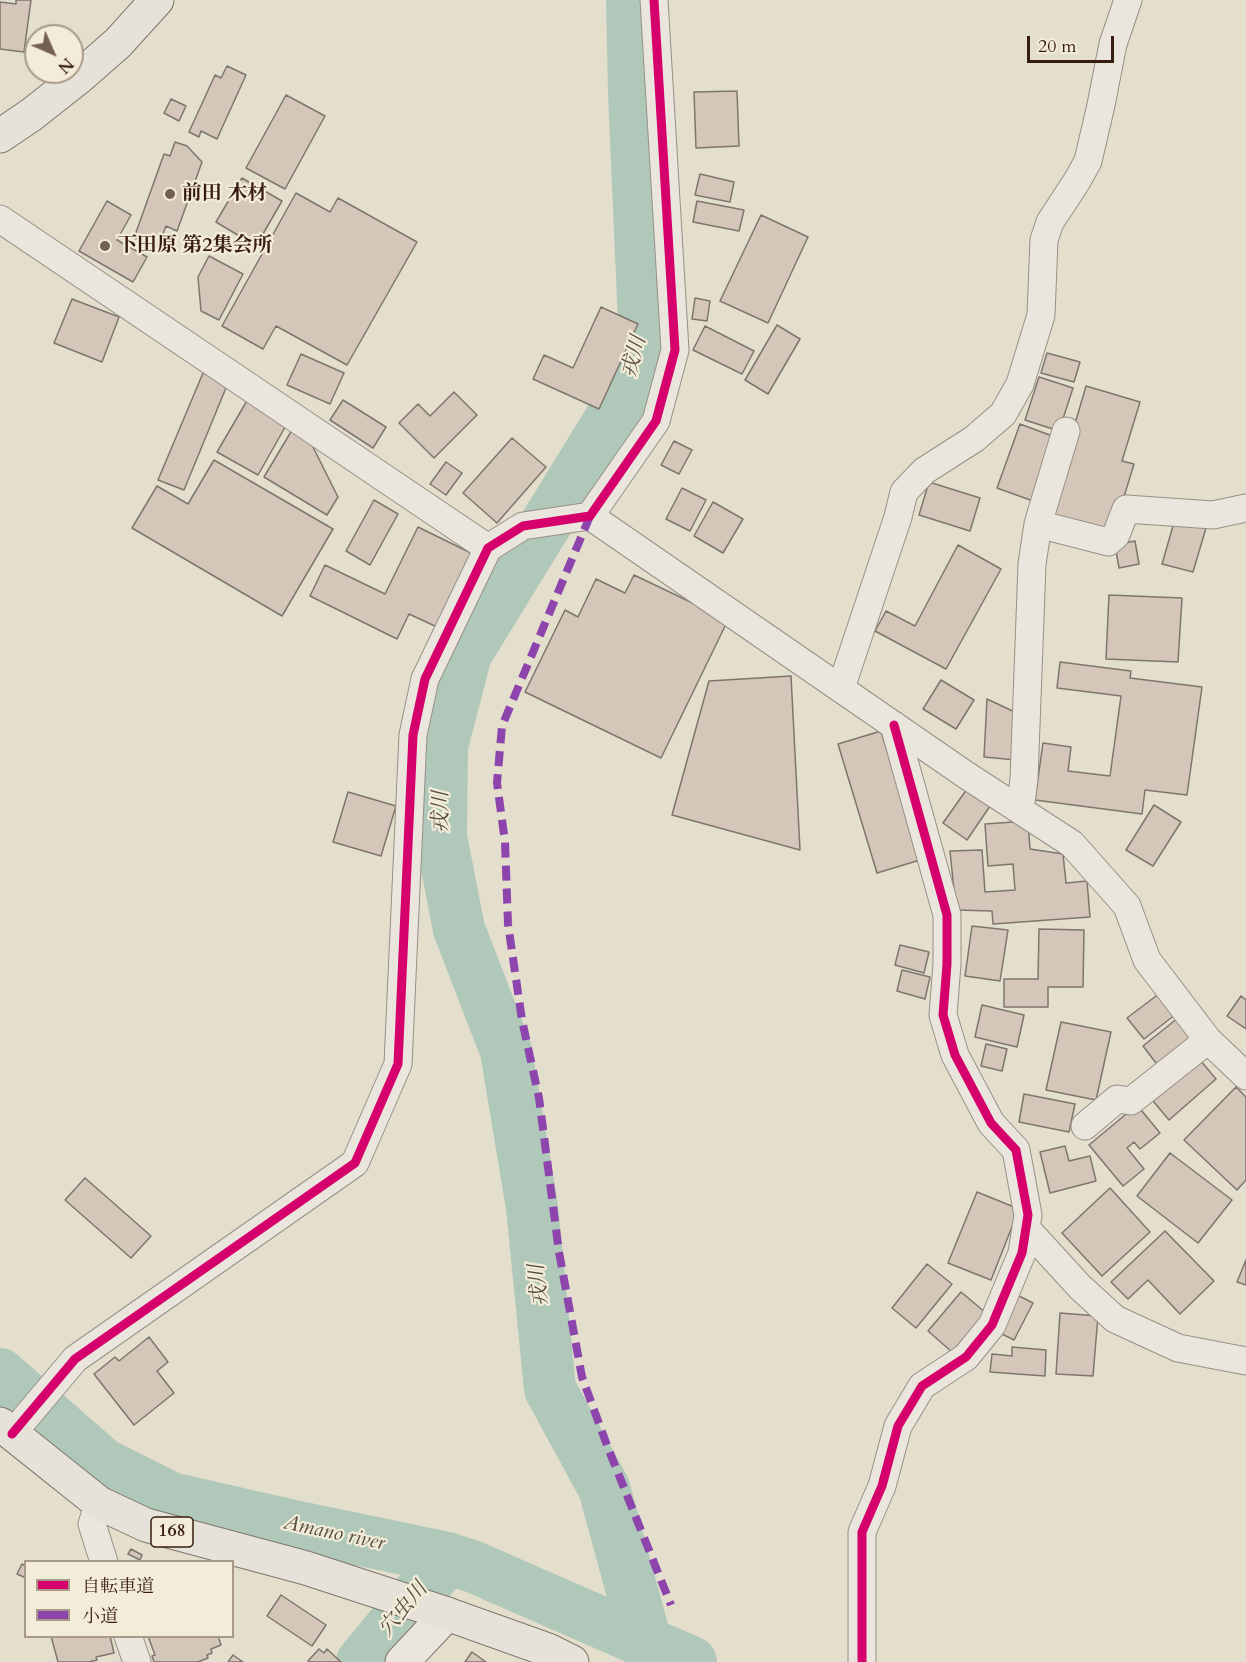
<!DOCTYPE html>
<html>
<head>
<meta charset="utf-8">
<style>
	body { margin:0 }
	#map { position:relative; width:1246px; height:1662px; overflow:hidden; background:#e4decd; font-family:Cardo,"Noto Serif JP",serif }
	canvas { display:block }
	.legend { position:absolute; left:24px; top:1560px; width:210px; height:78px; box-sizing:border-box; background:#f3ecd9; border:2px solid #a89989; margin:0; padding:8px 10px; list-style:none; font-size:18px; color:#381c10 }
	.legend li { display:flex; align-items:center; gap:12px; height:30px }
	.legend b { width:30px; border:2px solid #a89989 }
	.north { position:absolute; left:24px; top:24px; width:60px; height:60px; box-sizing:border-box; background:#f3ecd9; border:2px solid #a89989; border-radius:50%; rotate:135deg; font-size:16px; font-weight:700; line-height:24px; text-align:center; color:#381c10 }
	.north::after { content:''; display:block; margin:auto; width:21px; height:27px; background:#746052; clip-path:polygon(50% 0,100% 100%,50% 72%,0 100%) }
	.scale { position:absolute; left:1027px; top:36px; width:87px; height:27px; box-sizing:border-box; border:3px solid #381c10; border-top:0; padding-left:8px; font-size:18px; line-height:21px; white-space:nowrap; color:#381c10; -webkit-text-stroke:4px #f3ecd9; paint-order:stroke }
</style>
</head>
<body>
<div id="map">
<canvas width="1246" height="1662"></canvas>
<ul class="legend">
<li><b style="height:8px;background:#d6006c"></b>自転車道</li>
<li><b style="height:8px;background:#8e44ad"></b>小道</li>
</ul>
<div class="north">N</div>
<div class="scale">20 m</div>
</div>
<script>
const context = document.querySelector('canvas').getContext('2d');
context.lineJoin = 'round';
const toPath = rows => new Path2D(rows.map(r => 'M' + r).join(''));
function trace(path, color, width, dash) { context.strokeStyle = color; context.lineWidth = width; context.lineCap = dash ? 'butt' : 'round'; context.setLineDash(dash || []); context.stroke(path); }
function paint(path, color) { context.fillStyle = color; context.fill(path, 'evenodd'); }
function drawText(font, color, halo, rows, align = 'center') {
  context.font = font + ' Cardo,"Noto Serif JP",serif'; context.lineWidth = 4.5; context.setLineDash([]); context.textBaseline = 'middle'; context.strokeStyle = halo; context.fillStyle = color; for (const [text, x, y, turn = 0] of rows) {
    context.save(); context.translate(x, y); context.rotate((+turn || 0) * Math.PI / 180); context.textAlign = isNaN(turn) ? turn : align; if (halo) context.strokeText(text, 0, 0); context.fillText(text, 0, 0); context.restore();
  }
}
const river = toPath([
	[632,0,634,93,644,323,637,359,622,400,466,654,442,746,441,837,459,929,506,1051,532,1207,550,1389,604,1488,646,1642],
	[0,1374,103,1464,171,1498,294,1526,447,1558,474,1567,691,1662],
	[362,1662,446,1560]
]);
const building = toPath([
	[16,0,31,0,24,52,0,49,0,2,16,4,16,0],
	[227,66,246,75,217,139,201,131,199,137,189,132,215,75,221,78,227,66],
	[737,91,739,146,696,148,694,92,737,91],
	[286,95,325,116,285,189,246,168,286,95],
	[171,99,186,106,179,121,164,113,171,99],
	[175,142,187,146,202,162,177,231,166,226,158,247,155,246,154,251,142,247,144,242,134,238,164,154,170,156,175,142],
	[700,174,734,182,730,202,695,195,700,174],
	[242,178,282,201,256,246,216,222,242,178],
	[296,193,330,212,338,198,417,242,347,365,276,326,263,349,222,326,296,193],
	[107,201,131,215,117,240,147,257,133,282,79,251,107,201],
	[697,201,744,210,739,231,693,222,697,201],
	[761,215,808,237,768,323,720,301,761,215],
	[209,256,243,274,219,320,201,311,198,277,209,256],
	[695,298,710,301,707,321,692,319,695,298],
	[72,299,119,317,102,362,54,343,72,299],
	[601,307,638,324,599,409,533,379,544,355,573,368,601,307],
	[777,325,800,339,768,394,745,380,777,325],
	[705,326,754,351,742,374,693,350,705,326],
	[1047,353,1080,362,1074,382,1041,373,1047,353],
	[301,354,344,373,330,404,287,385,301,354],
	[203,373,228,383,184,490,158,480,203,373],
	[1039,377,1073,388,1059,431,1025,420,1039,377],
	[1086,386,1140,402,1122,461,1134,464,1112,536,1048,517,1086,386],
	[454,392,477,415,434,458,399,423,418,404,430,416,454,392],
	[248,399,288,422,258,475,217,452,248,399],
	[343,400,386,427,373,448,330,420,343,400],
	[1020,424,1055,437,1033,501,997,488,1020,424],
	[292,430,310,441,338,497,327,515,264,477,292,430],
	[512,438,546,467,497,523,463,493,512,438],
	[674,441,692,450,679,474,661,465,674,441],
	[214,460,333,529,282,616,132,528,157,486,188,504,214,460],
	[446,462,462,473,446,495,430,484,446,462],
	[929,482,980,498,970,531,919,515,929,482],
	[682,488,706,500,690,531,666,519,682,488],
	[374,500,398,514,370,565,346,551,374,500],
	[713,502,743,519,723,553,694,536,713,502],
	[1175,519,1206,528,1193,572,1162,564,1175,519],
	[418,527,473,554,437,627,409,614,397,639,310,596,325,565,385,594,418,527],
	[1135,541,1139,564,1119,568,1115,545,1135,541],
	[958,545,1001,569,946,669,875,631,886,611,915,626,958,545],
	[634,575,728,620,661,758,525,692,565,610,578,617,596,579,625,593,634,575],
	[1109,595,1182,598,1178,662,1106,659,1109,595],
	[1060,662,1131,671,1130,678,1202,687,1187,795,1145,790,1142,814,1035,800,1043,743,1071,747,1068,771,1110,776,1121,696,1057,688,1060,662],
	[791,676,800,850,672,815,709,681,791,676],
	[941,680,974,700,956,729,923,709,941,680],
	[987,699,1019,714,1016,760,984,757,987,699],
	[881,731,920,860,877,873,838,744,881,731],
	[967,789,990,806,967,840,943,823,967,789],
	[348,792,396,806,381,856,333,842,348,792],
	[1154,805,1181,822,1153,866,1126,850,1154,805],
	[1028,821,1030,849,1063,854,1066,883,1087,881,1090,917,993,924,992,911,956,910,950,851,982,850,985,892,1015,890,1013,864,988,866,985,824,1028,821],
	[972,926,1008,930,1000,981,965,976,972,926],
	[1039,929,1084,930,1083,987,1048,987,1048,1007,1004,1007,1004,979,1038,979,1039,929],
	[900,945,929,952,924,973,895,965,900,945],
	[902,970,930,977,925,999,897,991,902,970],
	[1160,993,1176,1014,1144,1039,1127,1018,1160,993],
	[1241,996,1246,1000,1246,1029,1227,1016,1241,996],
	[982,1005,1024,1015,1017,1047,975,1037,982,1005],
	[1178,1018,1194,1039,1159,1067,1143,1046,1178,1018],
	[1061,1022,1111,1032,1096,1100,1046,1090,1061,1022],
	[986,1044,1007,1049,1002,1071,981,1066,986,1044],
	[1200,1060,1216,1079,1169,1120,1153,1101,1200,1060],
	[1236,1087,1246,1097,1246,1180,1237,1190,1184,1140,1236,1087],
	[1024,1094,1075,1104,1069,1132,1019,1122,1024,1094],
	[1137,1105,1160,1133,1140,1149,1134,1142,1127,1148,1144,1169,1123,1186,1089,1145,1137,1105],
	[1065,1146,1069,1161,1090,1156,1096,1181,1050,1193,1040,1152,1065,1146],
	[1170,1153,1232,1200,1198,1243,1137,1196,1170,1153],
	[85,1178,151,1236,131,1258,65,1200,85,1178],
	[1110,1188,1150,1232,1102,1276,1062,1233,1110,1188],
	[977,1192,1019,1209,991,1280,948,1263,977,1192],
	[1165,1231,1214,1281,1180,1314,1148,1280,1128,1299,1111,1282,1165,1231],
	[1246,1260,1246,1285,1237,1282,1246,1260],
	[927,1264,952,1284,916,1328,892,1308,927,1264],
	[961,1292,986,1313,952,1352,928,1331,961,1292],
	[1015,1294,1033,1303,1014,1340,996,1331,1015,1294],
	[1060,1313,1098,1316,1093,1376,1056,1374,1060,1313],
	[149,1337,168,1362,157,1371,174,1393,134,1425,94,1374,115,1357,119,1361,149,1337],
	[1012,1347,1046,1350,1045,1376,990,1372,992,1354,1012,1356,1012,1347],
	[131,1549,142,1555,140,1560,128,1554,131,1549],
	[22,1564,26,1566,26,1578,17,1574,22,1564],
	[281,1595,326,1625,312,1646,267,1616,281,1595],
	[51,1636,110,1636,114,1653,96,1657,97,1660,89,1662,58,1662,51,1636],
	[148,1636,218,1636,221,1645,211,1649,212,1653,207,1655,208,1658,198,1662,154,1662,152,1656,155,1655,148,1636],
	[319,1649,324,1653,327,1649,341,1662,309,1662,308,1661,319,1649],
	[472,1652,486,1662,465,1662,472,1652],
	[233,1655,243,1662,228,1662,233,1655]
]);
const street = toPath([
	[0,219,488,548],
	[590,516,966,775,1072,844,1127,906,1147,960,1208,1040,1246,1076],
	[1038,524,1108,542,1116,535,1126,509,1213,515,1246,508],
	[841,688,898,517,904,492,924,471,974,439,1003,414,1020,384,1041,315,1044,240,1050,222,1077,181,1088,161,1101,105,1113,44,1128,0],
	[1020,810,1024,779,1032,564,1038,524,1066,431],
	[1085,1126,1117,1099,1131,1101,1208,1040],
	[1026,1228,1080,1287,1115,1319,1178,1348,1246,1361],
	[12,1434,75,1359,355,1163,398,1064,413,735,425,679,488,548,523,526,590,516,656,421,675,350,654,0],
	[99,1503,92,1524,104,1562],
	[128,1636,137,1662],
	[862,1662,862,1532,882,1486,898,1426,922,1386,966,1357,992,1325,1022,1253,1028,1215,1016,1150,991,1123,955,1055,943,1015,947,964,947,915,894,725]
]);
const secondary = toPath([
	[402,1662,447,1614]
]);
const highway = toPath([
	[0,136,31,115,78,78,118,43,157,0],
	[0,1424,99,1503,146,1525,306,1568,447,1614,548,1650,572,1662]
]);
const quiet = toPath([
	[590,516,502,726,497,783,505,842,508,924,522,1020,539,1098,559,1252,582,1377,608,1448,671,1605]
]);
const cycleway = toPath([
	[12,1434,75,1359,355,1163,398,1064,413,735,425,679,488,548,523,526,590,516,656,421,675,350,654,0],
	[862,1662,862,1532,882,1486,898,1426,922,1386,966,1357,992,1325,1022,1253,1028,1215,1016,1150,991,1123,955,1055,943,1015,947,964,947,915,894,725]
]);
const markers = [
	[170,194,6,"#746052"],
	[105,246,6,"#746052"]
];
const shields = [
	[172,1532,42]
];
const shieldNames = [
	["168",172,1532]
];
const poiNames = [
	["前田 木材",182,194],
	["下田原 第2集会所",117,246]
];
const waterNames = [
	["戎川",635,357,-75],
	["戎川",442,812,-90],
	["戎川",540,1285,-96],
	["Amano river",334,1534,12],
	["穴虫川",404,1610,-51]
];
trace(river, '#b0c8b9', 52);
paint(building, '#d4c7b9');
trace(building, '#7e766c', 1.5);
trace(street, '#979085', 29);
trace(secondary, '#7e766c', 35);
trace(highway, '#7e766c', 35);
trace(street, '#eae6de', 27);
trace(secondary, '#eae6de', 33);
trace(highway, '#e7e2d9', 33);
trace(quiet, '#8e44ad', 8, [15, 8]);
trace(cycleway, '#d6006c', 9);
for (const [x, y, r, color] of markers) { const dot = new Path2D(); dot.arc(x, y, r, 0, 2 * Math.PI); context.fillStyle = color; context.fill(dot); trace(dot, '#f3ecd9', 2); }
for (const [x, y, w] of shields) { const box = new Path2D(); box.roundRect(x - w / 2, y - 15, w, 30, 4.5); context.fillStyle = '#f3ecd9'; context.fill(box); trace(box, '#381c10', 1.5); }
drawText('bold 18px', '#381c10', null, shieldNames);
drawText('bold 20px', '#381c10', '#f3ecd9', poiNames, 'left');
drawText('italic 21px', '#554d40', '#f3ecd9', waterNames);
</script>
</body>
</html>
